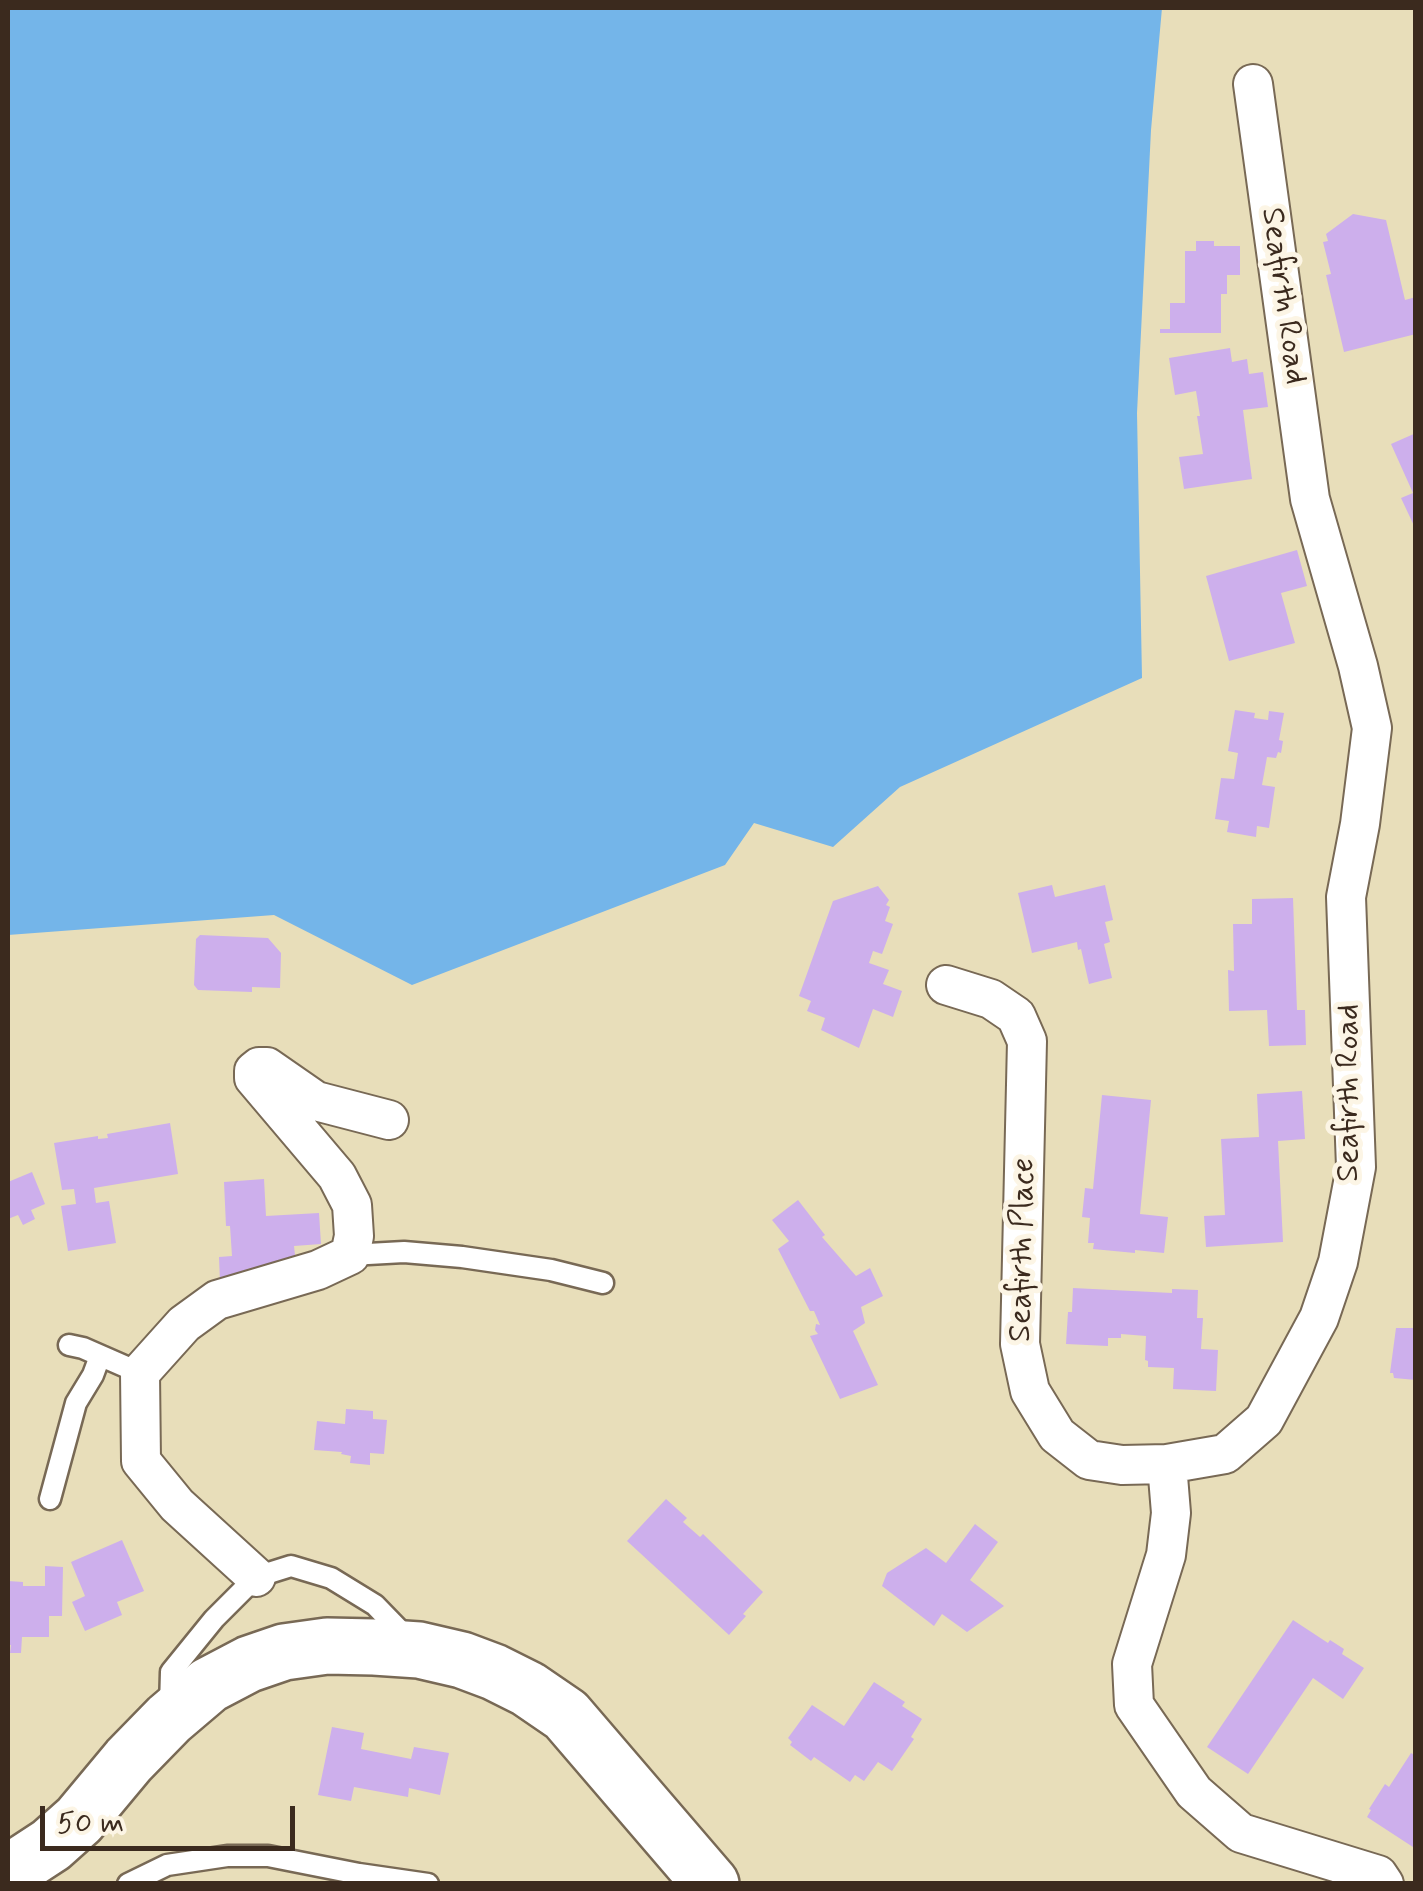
<!DOCTYPE html>
<html>
<head>
<meta charset="utf-8">
<style>
	body { margin:0 }
	#map { position:relative; width:1423px; height:1891px; overflow:hidden; background:#e8deba; font-family:Mynerve,sans-serif }
	canvas { display:block }
	.frame { position:absolute; inset:0; border:10px solid #3b2a1e; pointer-events:none }
	.scale { position:absolute; left:40px; top:1806px; width:255px; height:45px; box-sizing:border-box; border:5px solid #3b2a1e; border-top:0; padding-left:12px; font-size:30px; line-height:35px; white-space:nowrap; color:#3b2a1e; -webkit-text-stroke:8px #fcf5e5; paint-order:stroke }
</style>
</head>
<body>
<div id="map">
<canvas width="1423" height="1891"></canvas>
<div class="frame"></div>
<div class="scale">50 m</div>
</div>
<script>
const context = document.querySelector('canvas').getContext('2d');
context.lineJoin = 'round';
function paint(path, color) { context.fillStyle = color; context.fill(path, 'evenodd'); }
const toPath = rows => new Path2D(rows.map(r => 'M' + r).join(''));
function trace(path, color, width, dash) { context.strokeStyle = color; context.lineWidth = width; context.lineCap = dash ? 'butt' : 'round'; context.setLineDash(dash || []); context.stroke(path); }
function drawText(font, color, halo, rows, align = 'center') {
  context.font = font + ' Mynerve,sans-serif'; context.lineWidth = 10; context.setLineDash([]); context.textBaseline = 'middle'; context.strokeStyle = halo; context.fillStyle = color; for (const [text, x, y, turn = 0] of rows) {
    context.save(); context.translate(x, y); context.rotate((+turn || 0) * Math.PI / 180); context.textAlign = isNaN(turn) ? turn : align; if (halo) context.strokeText(text, 0, 0); context.fillText(text, 0, 0); context.restore();
  }
}
const water = toPath([
	[8,8,1162,8,1151,130,1137,413,1142,678,900,787,833,847,754,823,725,865,412,985,274,915,8,935]
]);
const building = toPath([
	[1353,214,1386,220,1405,300,1416,297,1416,334,1344,352,1326,275,1331,274,1323,242,1328,241,1326,234],
	[1196,241,1214,241,1214,246,1240,246,1240,275,1227,275,1227,294,1221,294,1221,333,1160,333,1160,329,1170,329,1170,303,1185,303,1185,251,1196,251],
	[1230,348,1232,362,1247,359,1249,374,1263,372,1268,407,1243,410,1252,479,1184,489,1179,457,1203,454,1197,416,1200,416,1196,391,1175,395,1169,358],
	[1416,433,1416,530,1401,498,1413,493,1391,444],
	[1297,550,1307,586,1281,593,1295,643,1229,661,1206,576],
	[1235,710,1255,713,1254,718,1268,720,1269,711,1284,713,1279,740,1283,741,1281,753,1278,752,1276,758,1267,757,1262,785,1275,787,1269,828,1257,826,1256,837,1227,832,1229,821,1215,819,1221,778,1234,779,1238,753,1228,751],
	[1052,885,1055,897,1105,885,1113,920,1105,922,1110,942,1104,944,1112,978,1089,984,1081,949,1078,950,1077,942,1032,953,1018,893],
	[878,886,889,900,886,905,890,907,885,921,893,924,882,954,873,951,869,963,889,970,883,984,902,991,893,1017,873,1009,859,1048,821,1030,825,1018,807,1011,811,1001,799,996,833,901],
	[1293,898,1297,1010,1305,1010,1306,1045,1269,1046,1267,1010,1229,1011,1228,970,1234,971,1233,924,1252,924,1252,899],
	[200,935,268,938,281,953,280,988,252,987,252,992,198,990,194,985,196,939],
	[1302,1091,1305,1139,1278,1141,1283,1242,1206,1247,1204,1216,1225,1215,1221,1139,1259,1137,1257,1094],
	[1102,1095,1151,1100,1140,1214,1168,1217,1164,1253,1135,1250,1135,1253,1093,1249,1094,1243,1088,1243,1090,1218,1082,1217,1085,1188,1093,1189],
	[170,1123,178,1174,94,1188,96,1203,109,1201,116,1243,68,1251,61,1206,76,1204,74,1189,62,1190,54,1143,98,1136,98,1139,108,1138,107,1134],
	[32,1172,45,1204,31,1210,35,1219,23,1225,18,1215,8,1219,8,1182],
	[264,1179,266,1216,319,1213,321,1244,294,1246,296,1264,247,1269,248,1281,220,1282,219,1257,232,1256,230,1226,226,1226,224,1182],
	[798,1200,825,1235,822,1237,856,1276,870,1268,883,1296,861,1307,865,1323,853,1331,878,1385,840,1399,810,1336,818,1334,815,1330,816,1324,820,1325,814,1311,810,1311,778,1249,789,1241,772,1220],
	[1073,1288,1172,1293,1172,1289,1198,1290,1197,1318,1203,1318,1201,1349,1218,1350,1216,1391,1173,1389,1174,1368,1148,1367,1148,1361,1145,1360,1146,1336,1121,1334,1121,1338,1108,1338,1108,1346,1066,1344,1068,1312,1072,1312],
	[1396,1328,1416,1328,1416,1380,1394,1378,1393,1373,1390,1373],
	[346,1409,373,1411,373,1419,387,1420,384,1454,370,1453,370,1465,350,1463,351,1456,341,1454,342,1452,314,1450,317,1421,345,1424],
	[666,1499,687,1518,683,1522,700,1537,703,1534,763,1592,743,1614,746,1616,729,1635,627,1541],
	[975,1524,998,1542,970,1580,1004,1606,967,1632,942,1614,934,1626,882,1586,887,1573,926,1548,946,1563],
	[122,1540,144,1591,117,1602,122,1615,85,1631,72,1602,85,1596,71,1562],
	[45,1566,63,1567,62,1616,49,1616,49,1637,22,1637,21,1653,10,1653,11,1645,8,1645,8,1581,23,1582,23,1586,45,1586],
	[1293,1620,1328,1643,1330,1640,1344,1649,1342,1654,1364,1668,1343,1699,1313,1678,1248,1774,1207,1747],
	[874,1682,905,1702,902,1706,922,1719,911,1737,914,1739,892,1771,878,1762,864,1781,855,1775,850,1782,814,1757,811,1761,790,1745,792,1742,788,1738,812,1705,844,1726],
	[332,1727,364,1733,361,1749,411,1759,414,1747,449,1753,440,1795,409,1788,408,1797,354,1787,351,1801,318,1795],
	[1411,1753,1416,1756,1416,1849,1367,1817,1371,1810,1369,1809,1385,1784,1389,1787]
]);
const lane = toPath([
	[350,1255,404,1252,462,1257,551,1270,603,1283],
	[69,1345,83,1348,140,1373],
	[50,1499,76,1403,93,1375,100,1356],
	[170,1707,171,1672,214,1619,256,1577,291,1566,331,1578,375,1605,409,1640],
	[128,1884,167,1865,227,1856,268,1856,359,1874,428,1884]
]);
const street = toPath([
	[1253,84,1310,499,1358,666,1372,728,1360,824,1346,897,1356,1167,1338,1262,1319,1318,1264,1420,1225,1454,1167,1464,1171,1513,1166,1555,1132,1664,1134,1705,1194,1792,1241,1833,1378,1875,1384,1884],
	[946,985,991,999,1016,1016,1027,1041,1020,1344,1030,1391,1057,1435,1089,1460,1122,1465,1167,1464],
	[256,1577,177,1505,141,1461,140,1373,184,1324,217,1300,318,1270,350,1255,354,1236,352,1205,337,1176,254,1078,254,1071,259,1067,267,1067,316,1101,389,1120]
]);
const secondary = toPath([
	[8,1873,51,1845,79,1820,129,1760,169,1719,209,1685,249,1664,284,1652,327,1646,374,1647,419,1650,462,1660,494,1672,528,1689,566,1715,711,1884]
]);
const streetNames = [
	["Seafirth Road",1282,296,82],
	["Seafirth Road",1350,1093,-90],
	["Seafirth Place",1024,1250,-89]
];
paint(water, '#74b5e9');
paint(building, '#cdafec');
trace(lane, '#786955', 25);
trace(street, '#786955', 42);
trace(secondary, '#786955', 60);
trace(lane, '#fff', 20);
trace(street, '#fff', 38);
trace(secondary, '#fff', 55);
drawText('32px', '#3b2a1e', '#fcf5e5', streetNames);
</script>
</body>
</html>
